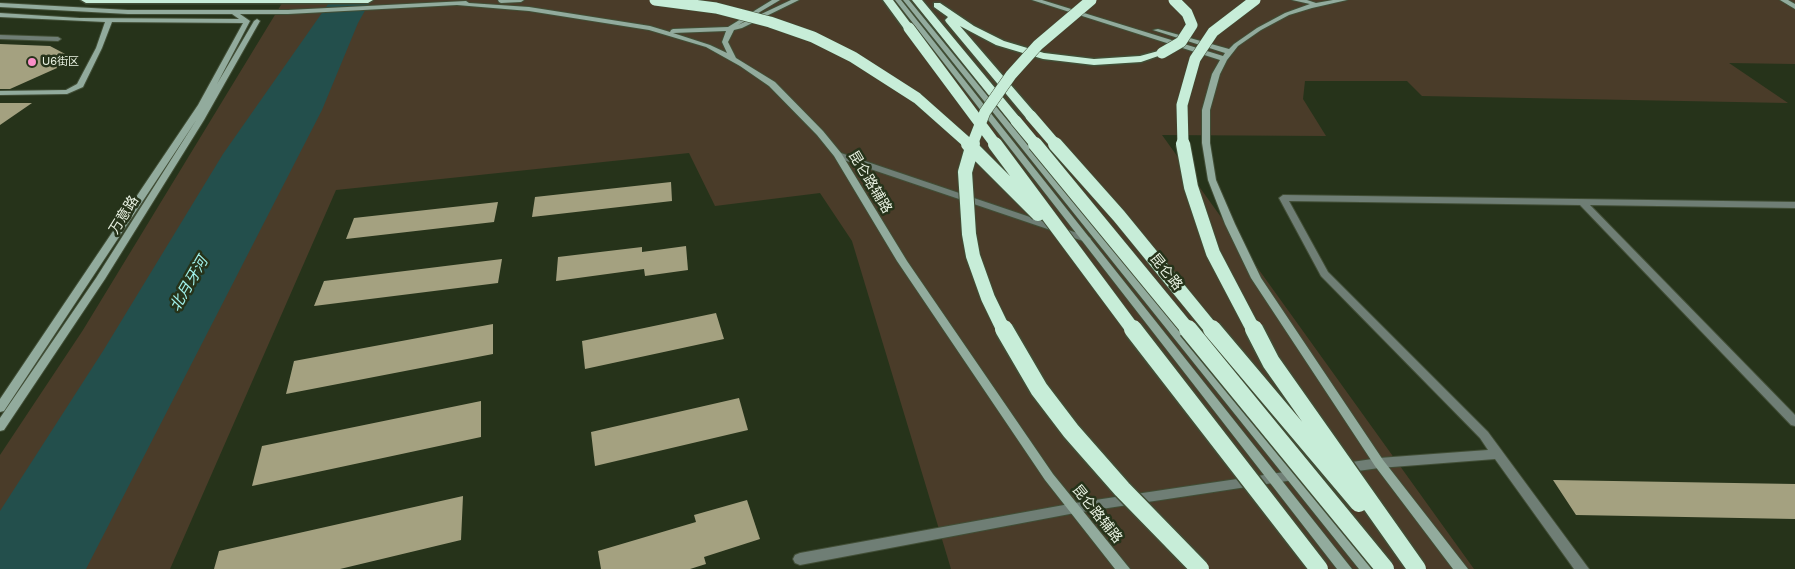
<!DOCTYPE html>
<html>
<head>
<meta charset="utf-8">
<style>
	body { margin:0 }
	canvas { display:block; background:#26331a }
</style>
</head>
<body>
<canvas width="1795" height="569"></canvas>
<script>
const context = document.querySelector('canvas').getContext('2d');
context.lineJoin = 'round';
function paint(path, color) { context.fillStyle = color; context.fill(path, 'evenodd'); }
const toPath = rows => new Path2D(rows.map(r => 'M' + r).join(''));
function trace(path, color, width, dash) { context.strokeStyle = color; context.lineWidth = width; context.lineCap = dash ? 'butt' : 'round'; context.setLineDash(dash || []); context.stroke(path); }
function drawText(font, color, halo, rows, align = 'center') {
  context.font = font + ' Inter,"Noto Sans SC",sans-serif'; context.lineWidth = 5; context.setLineDash([]); context.textBaseline = 'middle'; context.strokeStyle = halo; context.fillStyle = color; for (const [text, x, y, turn = 0] of rows) {
    context.save(); context.translate(x, y); context.rotate((+turn || 0) * Math.PI / 180); context.textAlign = isNaN(turn) ? turn : align; if (halo) context.strokeText(text, 0, 0); context.fillText(text, 0, 0); context.restore();
  }
}
const green = toPath([
	[284,0,1795,0,1795,64,1729,63,1788,103,1422,96,1407,81,1305,81,1303,99,1326,136,1162,135,1474,569,951,569,852,241,820,193,715,206,689,153,336,190,170,569,0,569,0,455,83,330]
]);
const water = toPath([
	[331,0,371,0,358,23,322,110,86,569,0,569,0,511,103,351,223,154]
]);
const building = toPath([
	[0,44,50,46,69,56,57,68,10,89,0,89],
	[0,103,32,103,0,125],
	[671,182,672,201,532,217,535,197],
	[498,202,494,222,346,239,354,218],
	[686,246,688,270,645,276,644,269,556,281,558,257,642,247,642,252],
	[502,259,498,283,314,306,324,281],
	[716,313,724,339,585,369,582,341],
	[493,324,493,354,286,394,294,361],
	[739,398,748,430,595,466,591,432],
	[481,401,481,437,252,486,262,446],
	[1553,480,1795,484,1795,519,1576,515],
	[463,496,461,540,340,569,214,569,219,551],
	[747,500,760,539,704,557,706,564,690,569,601,569,598,551,696,522,694,515]
]);
const lane = toPath([
	[0,35,58,37,61,39,58,41,0,39,0,35]
]);
const street = toPath([
	[838,152,1089,237,1091,239,1089,241,1083,241,835,157,835,153,838,152],
	[1283,195,1795,202,1795,208,1590,205,1795,415,1795,426,1791,425,1580,205,1289,201,1328,272,1488,432,1589,569,1574,569,1495,459,1379,468,1273,483,1075,513,800,565,795,563,793,559,795,555,800,553,1075,503,1379,458,1488,450,1480,438,1321,276,1279,198,1283,195]
]);
const secondary = toPath([
	[498,0,524,0,521,2,501,3,499,2,498,0],
	[772,0,780,0,738,25,791,0,799,0,742,28,734,30,728,42,736,58,775,82,823,131,841,153,907,261,1053,474,1130,569,1115,569,1045,480,897,261,834,156,817,135,769,86,740,66,706,47,649,30,529,11,457,5,288,14,240,14,250,21,217,84,254,21,257,19,260,21,204,120,105,279,4,430,0,431,0,418,96,278,197,119,4,411,0,412,0,399,198,105,243,23,112,22,102,48,83,87,67,94,0,95,0,91,66,90,77,84,96,48,105,22,0,17,0,13,79,18,239,19,232,14,128,14,0,7,0,3,128,10,288,10,466,1,469,3,529,7,650,26,670,32,671,30,673,29,728,27,772,0],
	[726,31,722,42,727,53,710,45,673,33,726,31],
	[895,0,901,0,1352,569,1337,569,895,0],
	[903,0,909,0,1374,569,1359,569,903,0],
	[1032,0,1042,0,1223,56,1225,53,1153,30,1158,29,1229,49,1234,44,1257,28,1285,13,1310,4,1292,0,1307,0,1316,3,1333,0,1347,0,1312,8,1289,15,1261,30,1238,46,1227,60,1220,74,1210,110,1210,143,1216,180,1235,224,1261,278,1383,460,1468,569,1453,569,1375,466,1251,278,1225,224,1208,180,1202,143,1202,110,1212,74,1220,60,1032,0],
	[1780,0,1788,0,1795,4,1795,9,1780,0]
]);
const highway = toPath([
	[81,0,373,0,368,3,86,3,81,0],
	[883,0,893,0,914,28,913,30,905,30,883,0],
	[912,0,922,0,1020,118,1020,124,1012,124,912,0],
	[934,3,940,3,974,26,1004,41,1044,53,1094,59,1140,56,1162,50,1167,53,1141,62,1094,65,1043,59,996,45,960,26,1035,113,1037,116,1031,120,1027,119,946,22,945,20,948,17,934,7,934,3]
]);
const highwayBridgeFar2 = toPath([
	[655,0,716,8,770,22,813,37,853,57,917,98,970,145],
	[909,28,996,145],
	[1162,53,1181,42,1192,25,1187,13,1174,0],
	[1031,116,1056,145],
	[1016,121,1036,145],
	[972,145,985,112,1011,75,1038,45,1091,0],
	[1183,145,1182,105,1195,59,1213,32,1255,0]
]);
const highwayBridgeFar1 = toPath([
	[968,144,1038,214],
	[973,144,965,172,969,234,973,256,988,298,1004,331],
	[995,144,1134,331],
	[1035,144,1189,331],
	[1055,144,1119,216,1213,331],
	[1183,144,1191,187,1213,253,1254,331]
]);
const highwayBridge = toPath([
	[1004,329,1039,389,1071,431,1122,489,1200,569],
	[1133,329,1319,569],
	[1188,329,1385,569],
	[1212,329,1359,503],
	[1254,329,1271,362,1417,569]
]);
const markers = [
	[32,62,5,"#fa8fc8"]
];
const farPoinames = [
	["U6街区",42,62]
];
const streetNames = [
	["昆仑路辅路",870,182,59],
	["万意路",124,215,-58],
	["昆仑路",1166,272,51],
	["昆仑路辅路",1097,514,51]
];
const waterNames = [
	["北月牙河",189,284,-60]
];
paint(green, '#4a3c29');
paint(water, '#234f4c');
paint(building, '#a4a180');
trace(lane, '#414e36', 2);
trace(street, '#414e36', 2);
trace(secondary, '#414e36', 2);
trace(highway, '#414e36', 3);
paint(lane, '#6f7e75');
paint(street, '#6f7e75');
paint(secondary, '#92ab9d');
paint(highway, '#c7edd8');
trace(highwayBridgeFar2, '#414e36', 12, []);
trace(highwayBridgeFar1, '#414e36', 16, []);
trace(highwayBridge, '#414e36', 21, []);
trace(highwayBridgeFar2, '#c7edd8', 11);
trace(highwayBridgeFar1, '#c7edd8', 14);
trace(highwayBridge, '#c7edd8', 18);
for (const [x, y, r, color] of markers) { const dot = new Path2D(); dot.arc(x, y, r, 0, 2 * Math.PI); context.fillStyle = color; context.fill(dot); trace(dot, '#26331a', 2); }
drawText('11px', '#e9f2e2', '#26331a', farPoinames, 'left');
drawText('14px', '#e9f2e2', '#26331a', streetNames);
drawText('italic 15px', '#a1f1eb', '#26331a', waterNames);
</script>
</body>
</html>
